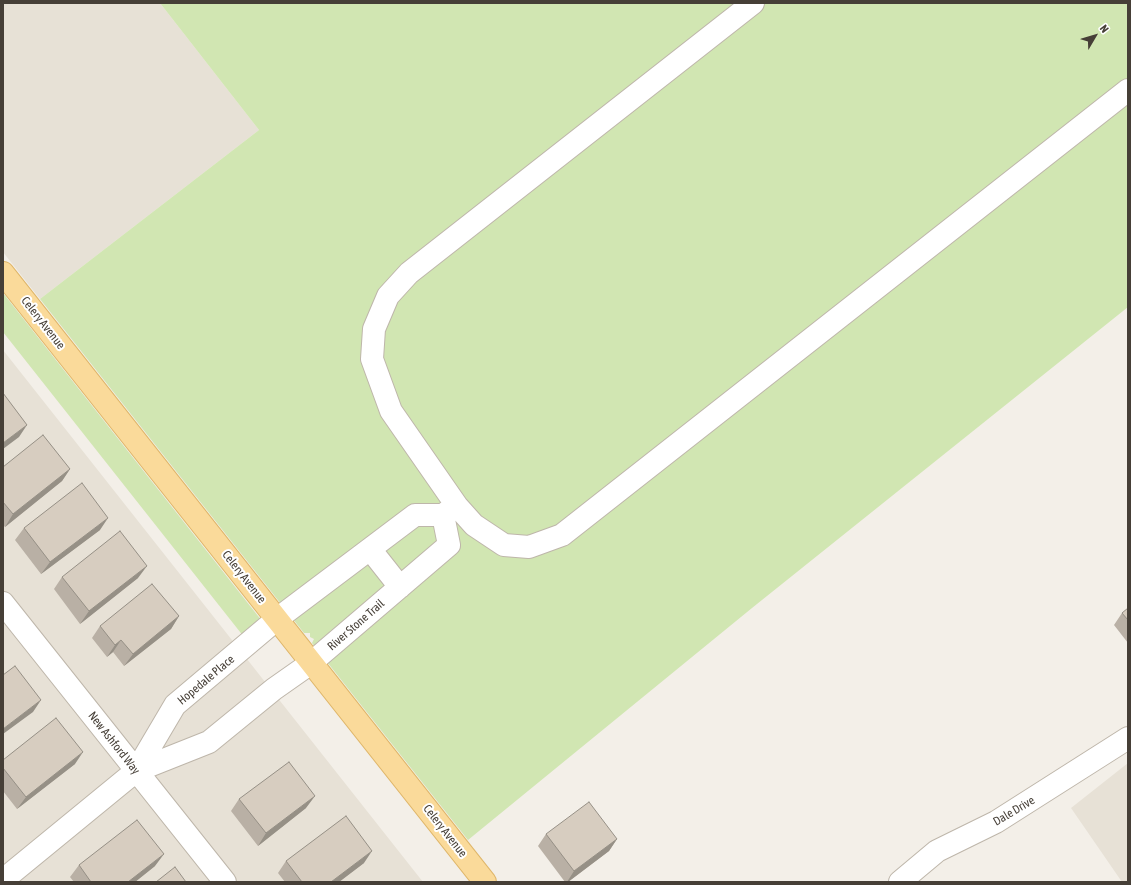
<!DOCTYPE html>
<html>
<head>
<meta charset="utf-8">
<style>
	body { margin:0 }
	#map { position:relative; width:1131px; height:885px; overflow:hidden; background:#f3efe8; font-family:"Asap Condensed",sans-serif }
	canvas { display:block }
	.frame { position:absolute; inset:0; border:4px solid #463f37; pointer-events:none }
	.north { position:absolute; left:1075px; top:16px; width:40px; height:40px; -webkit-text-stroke:3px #fff; paint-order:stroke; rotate:52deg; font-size:11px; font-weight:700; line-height:16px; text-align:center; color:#463f37 }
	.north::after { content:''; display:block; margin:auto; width:14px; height:18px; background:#463f37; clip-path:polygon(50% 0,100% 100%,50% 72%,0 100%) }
</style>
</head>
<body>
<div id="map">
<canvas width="1131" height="885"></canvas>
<div class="frame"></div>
<div class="north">N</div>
</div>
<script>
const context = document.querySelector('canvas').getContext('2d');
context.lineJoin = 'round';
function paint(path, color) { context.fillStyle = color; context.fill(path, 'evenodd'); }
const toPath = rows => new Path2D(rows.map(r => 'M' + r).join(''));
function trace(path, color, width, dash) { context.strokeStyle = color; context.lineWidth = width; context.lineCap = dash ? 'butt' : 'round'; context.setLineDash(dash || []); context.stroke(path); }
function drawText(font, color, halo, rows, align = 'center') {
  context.font = font + ' "Asap Condensed",sans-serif'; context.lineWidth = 4; context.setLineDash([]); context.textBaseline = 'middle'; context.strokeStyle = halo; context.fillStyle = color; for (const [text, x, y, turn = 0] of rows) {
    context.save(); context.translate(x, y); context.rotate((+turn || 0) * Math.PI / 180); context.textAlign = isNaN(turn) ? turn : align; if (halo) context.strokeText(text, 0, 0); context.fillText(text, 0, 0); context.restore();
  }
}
const residential = toPath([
	[3,3,160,3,259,130,40,299,3,252],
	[3,350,423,882,3,882],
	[1128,763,1128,882,1122,882,1071,808]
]);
const green = toPath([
	[160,3,1128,3,1128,307,752,608,468,840,312,643,314,639,310,637,310,633,304,633,40,299,259,130],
	[3,293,273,635,244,637,3,332]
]);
const minor = toPath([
	[753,3,409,273,388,296,374,329,372,359,391,411,457,506,474,525,504,545,529,547,562,535,1128,90],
	[370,549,400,587],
	[3,603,225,882],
	[136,771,175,705,277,619,415,515,443,515,454,507],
	[3,880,136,771,209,742,274,689,311,663,449,545,443,515],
	[900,882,937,851,996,822,1128,738]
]);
const major = toPath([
	[3,273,485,882]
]);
const wall = toPath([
	[3,467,70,469,62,481,5,527,3,525],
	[24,528,100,530,41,574,15,540],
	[62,577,138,578,80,624,54,589],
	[1128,608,1128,643,1114,625,1122,613],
	[179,616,171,629,124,666,113,652,107,657,92,638,100,626],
	[3,760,75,764,17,809,3,791],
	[239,799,306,808,258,846,231,811],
	[546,834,617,839,609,851,568,882,565,882,538,846],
	[286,861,364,863,339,882,285,882,278,873],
	[79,865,155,866,135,882,74,882,70,877]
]);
const shadedWall = toPath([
	[27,425,19,437,3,449,3,443],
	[70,469,62,481,5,527,13,514],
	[108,518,100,530,41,574,50,562],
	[147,566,138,578,80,624,89,611],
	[179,616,171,629,124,666,133,654],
	[121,640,113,652,107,657,115,645],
	[41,700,33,712,3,734,3,729],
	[83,752,75,764,17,809,26,797],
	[315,796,306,808,258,846,266,833],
	[617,839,609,851,568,882,567,882,574,871],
	[372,851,364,863,339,882,331,882],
	[164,854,155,866,135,882,128,882]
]);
const building = toPath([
	[3,393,27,425,3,443,3,393],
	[43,435,70,469,13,514,3,502,3,467,43,435],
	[82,483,108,518,50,562,24,528,82,483],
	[120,531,147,566,89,611,62,577,120,531],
	[152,584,179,616,133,654,121,640,115,645,100,626,152,584],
	[1128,608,1128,620,1122,613,1128,608],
	[15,666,41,700,3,729,3,675,15,666],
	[56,718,83,752,26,797,3,768,3,760,56,718],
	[289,762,315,796,266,833,239,799,289,762],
	[589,802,617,839,574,871,546,834,589,802],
	[346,816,372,851,331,882,302,882,286,861,346,816],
	[137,820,164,854,128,882,91,882,79,865,137,820],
	[175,867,186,882,156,882,175,867]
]);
const streetNames = [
	["Celery Avenue",43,323,52],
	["Celery Avenue",244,577,52],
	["River Stone Trail",356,625,-41],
	["Hopedale Place",206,680,-40],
	["New Ashford Way",114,743,52],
	["Dale Drive",1014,811,-31],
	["Celery Avenue",445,831,52]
];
paint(residential, '#e7e1d6');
paint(green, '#d1e6b2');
trace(minor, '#beb6aa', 24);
trace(major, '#dfb66a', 24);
trace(minor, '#fff', 22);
trace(major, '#fada9a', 22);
paint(wall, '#b9b0a5');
paint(shadedWall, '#969086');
paint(building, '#d7cdc0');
trace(building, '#969086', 1);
drawText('12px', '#463f37', '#fff', streetNames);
</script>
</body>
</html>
